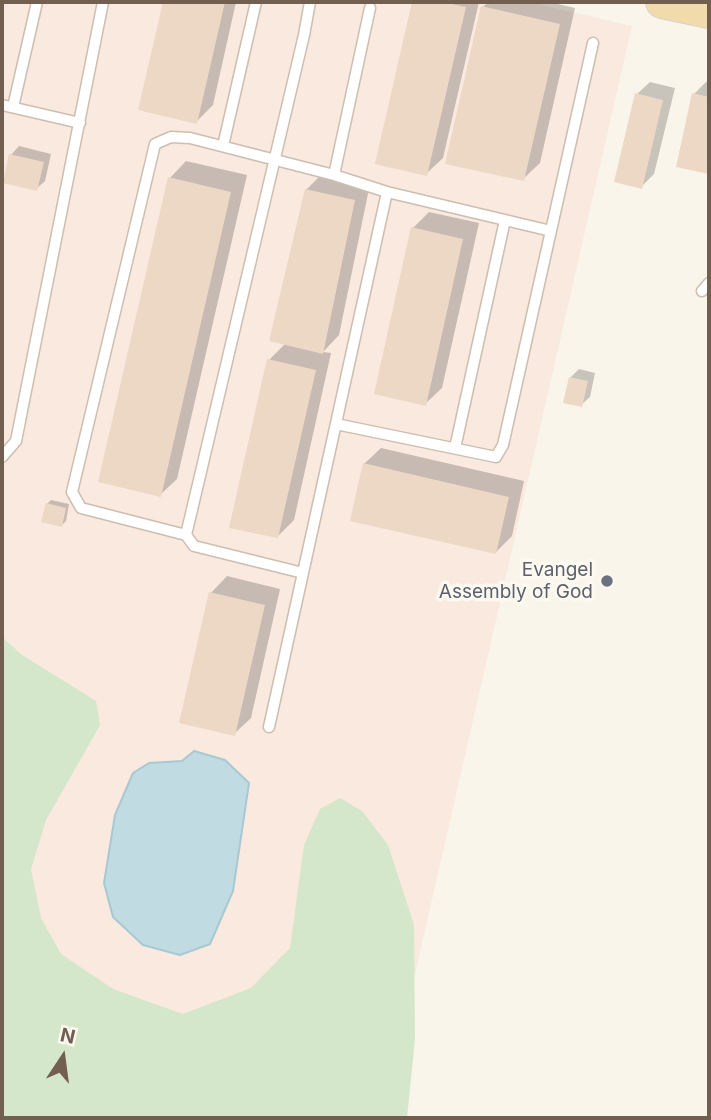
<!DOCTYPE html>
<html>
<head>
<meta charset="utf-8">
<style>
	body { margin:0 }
	#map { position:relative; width:711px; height:1120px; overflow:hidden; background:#faf5ea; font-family:Inter,sans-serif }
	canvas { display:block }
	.frame { position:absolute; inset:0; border:4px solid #735f50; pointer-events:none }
	.north { position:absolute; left:28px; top:1022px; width:70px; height:70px; -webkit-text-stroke:5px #fdf9f0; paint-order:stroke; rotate:13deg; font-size:19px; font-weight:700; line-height:28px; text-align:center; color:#735f50 }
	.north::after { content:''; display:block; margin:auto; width:24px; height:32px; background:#735f50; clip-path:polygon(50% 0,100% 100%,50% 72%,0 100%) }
</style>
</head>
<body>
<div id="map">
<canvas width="711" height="1120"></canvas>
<div class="frame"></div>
<div class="north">N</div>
</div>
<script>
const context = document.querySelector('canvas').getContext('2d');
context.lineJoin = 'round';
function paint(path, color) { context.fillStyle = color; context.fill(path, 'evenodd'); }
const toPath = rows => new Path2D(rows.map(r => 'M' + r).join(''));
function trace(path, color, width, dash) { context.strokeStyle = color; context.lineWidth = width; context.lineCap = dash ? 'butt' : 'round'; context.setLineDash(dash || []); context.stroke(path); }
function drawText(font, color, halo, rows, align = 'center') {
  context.font = font + ' Inter,sans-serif'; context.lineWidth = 7; context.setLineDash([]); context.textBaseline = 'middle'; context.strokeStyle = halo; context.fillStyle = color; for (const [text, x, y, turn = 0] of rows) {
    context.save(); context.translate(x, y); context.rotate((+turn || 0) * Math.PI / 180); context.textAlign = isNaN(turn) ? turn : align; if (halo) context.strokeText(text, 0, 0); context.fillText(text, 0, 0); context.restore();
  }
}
const commercial = toPath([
	[2,2,528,2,632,26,382,1118,2,1118]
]);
const green = toPath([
	[2,637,22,655,96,701,100,725,46,820,31,869,41,918,61,954,113,989,183,1014,251,988,290,948,304,845,320,809,340,798,362,811,388,845,414,925,415,1040,407,1118,2,1118]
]);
const water = toPath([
	[194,751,225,760,249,783,233,891,210,944,180,955,143,945,113,917,104,883,115,815,133,773,149,763,182,761,194,751]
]);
const shadow = toPath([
	[165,2,236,2,213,105,196,122,141,109],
	[414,2,479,2,443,158,426,174,377,163],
	[488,2,549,2,575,8,540,163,523,179,483,7],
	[650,82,675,88,654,174,641,187,637,94],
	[706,82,709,82,709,172,678,166,694,94],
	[19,146,51,154,45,181,36,189,11,155],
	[186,161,247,175,177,479,160,495,170,178],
	[323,173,370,184,339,335,323,352,331,353,294,520,277,537,269,360,286,343,306,190],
	[429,212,479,223,442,388,425,404,413,228],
	[579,369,595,373,590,397,581,405,570,378],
	[381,448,524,481,512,536,495,553,364,464],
	[51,500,69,504,66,521,62,525,47,504],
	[227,576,280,589,251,718,234,734,211,593]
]);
const building = toPath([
	[163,2,225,2,197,124,138,110],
	[412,2,442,2,466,7,427,176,375,164],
	[481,6,560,24,524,181,445,164],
	[635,93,663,100,642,189,614,182],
	[692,93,709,97,709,174,676,167],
	[9,154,44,162,37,191,3,183],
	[168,177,231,192,161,497,98,482],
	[305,189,355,200,323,354,269,341],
	[411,227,463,239,426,406,374,394],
	[267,359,316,370,278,538,229,528],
	[569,377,588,381,582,407,563,403],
	[363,463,509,497,496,554,350,521],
	[46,503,66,508,62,527,41,522],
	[209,592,265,605,235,736,179,723]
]);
const service = toPath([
	[2,105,80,123],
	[13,107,37,2],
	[223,146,256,2],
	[387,192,505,220,455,448],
	[505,220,551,231],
	[702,291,709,283],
	[336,424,496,457,503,445,593,43],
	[2,457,16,441,103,2],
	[186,535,81,508,72,492,155,144,171,137,190,138,334,175],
	[303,573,194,546,186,535,304,35,310,2],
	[269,727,387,192,334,175,370,8]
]);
const primary = toPath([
	[662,2,709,12]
]);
const markers = [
	[607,581,7,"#6b7280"]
];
const worshipNames = [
	["Evangel",593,570],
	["Assembly of God",593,592]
];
paint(commercial, '#f9e9df');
paint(green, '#d4e7ca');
paint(water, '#c0dbe2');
trace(water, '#a8c9d3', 2);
paint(shadow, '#0003');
paint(building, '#edd7c5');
trace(service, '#ccbeb1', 13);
trace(primary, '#d8d2ce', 34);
trace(service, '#fff', 10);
trace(primary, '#f1dbab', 32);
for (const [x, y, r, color] of markers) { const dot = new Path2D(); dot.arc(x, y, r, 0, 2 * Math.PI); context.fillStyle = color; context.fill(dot); trace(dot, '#fdf9f0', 2.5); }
drawText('19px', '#5b616d', '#fdf9f0', worshipNames, 'right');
</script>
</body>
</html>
